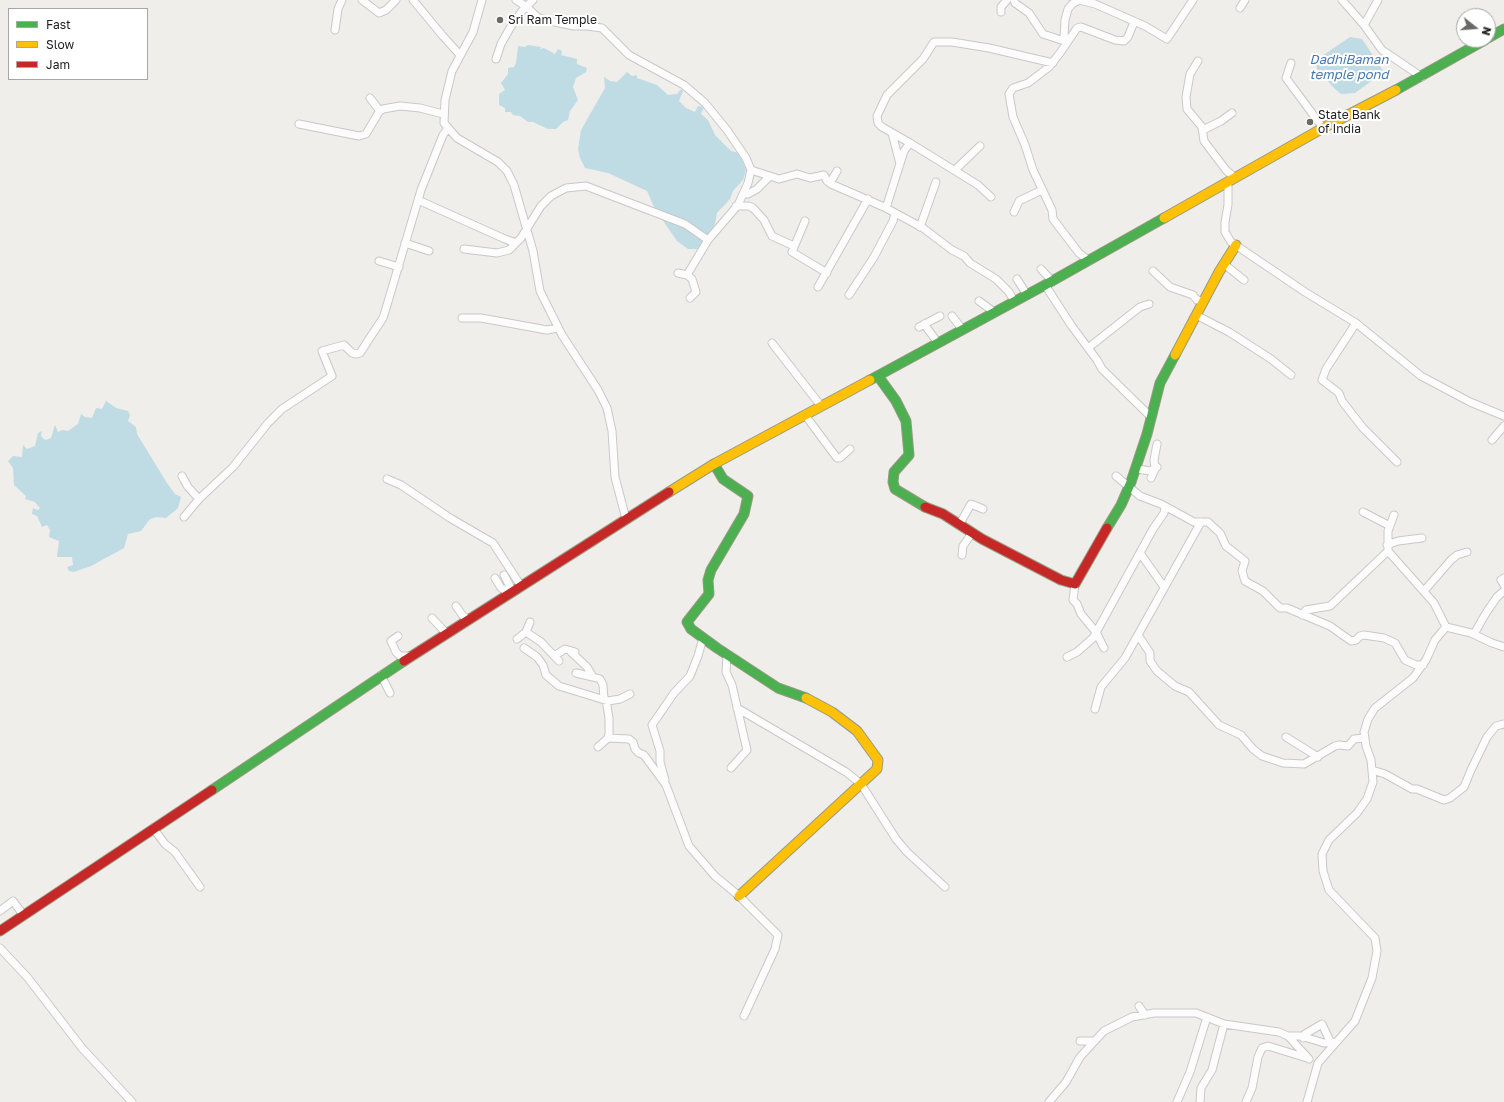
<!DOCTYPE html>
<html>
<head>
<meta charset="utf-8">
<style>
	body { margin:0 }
	#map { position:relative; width:1504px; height:1102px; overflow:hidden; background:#f0eeeb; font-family:"Golos Text",sans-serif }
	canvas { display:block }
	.legend { position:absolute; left:8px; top:8px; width:140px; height:72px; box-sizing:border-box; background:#fff; border:1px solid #a7a7a7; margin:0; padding:5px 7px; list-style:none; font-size:12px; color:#222 }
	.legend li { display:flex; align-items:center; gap:8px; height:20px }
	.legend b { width:20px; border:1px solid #a7a7a7 }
	.north { position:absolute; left:1456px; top:8px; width:40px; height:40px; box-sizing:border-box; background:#fff; border:1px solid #a7a7a7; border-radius:50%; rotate:107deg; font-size:11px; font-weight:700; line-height:16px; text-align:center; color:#222 }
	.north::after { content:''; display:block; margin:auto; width:14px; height:18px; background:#6a6968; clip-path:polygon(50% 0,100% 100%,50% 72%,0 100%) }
</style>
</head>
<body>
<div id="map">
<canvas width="1504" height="1102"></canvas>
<ul class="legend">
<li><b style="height:5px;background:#4caf50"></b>Fast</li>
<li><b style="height:5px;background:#ffc107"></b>Slow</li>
<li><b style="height:5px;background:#c62828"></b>Jam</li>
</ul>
<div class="north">N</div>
</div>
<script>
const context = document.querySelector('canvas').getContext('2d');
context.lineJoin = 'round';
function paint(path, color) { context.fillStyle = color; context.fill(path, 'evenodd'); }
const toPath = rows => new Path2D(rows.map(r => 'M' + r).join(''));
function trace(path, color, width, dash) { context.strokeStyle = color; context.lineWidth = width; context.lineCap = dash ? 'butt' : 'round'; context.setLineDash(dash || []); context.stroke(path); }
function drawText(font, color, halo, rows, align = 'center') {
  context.font = font + ' "Golos Text",sans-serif'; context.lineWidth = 4; context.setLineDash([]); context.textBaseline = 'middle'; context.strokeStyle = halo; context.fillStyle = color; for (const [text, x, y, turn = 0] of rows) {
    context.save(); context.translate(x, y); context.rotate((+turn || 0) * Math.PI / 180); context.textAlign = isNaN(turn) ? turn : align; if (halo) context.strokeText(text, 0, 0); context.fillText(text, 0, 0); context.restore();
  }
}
const water = toPath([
	[1350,37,1362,39,1384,72,1355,93,1341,94,1335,89,1317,69,1316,60],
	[528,45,541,47,540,49,544,48,555,54,558,49,562,51,561,55,577,59,577,64,587,68,586,72,576,78,573,87,578,100,570,111,568,120,563,122,556,129,548,129,533,122,528,122,520,116,513,115,511,112,505,112,505,108,499,105,499,94,505,90,501,83,508,74,508,68,514,67,516,63,518,46,525,47],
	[627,72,632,76,637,75,637,78,657,85,668,95,677,94,681,89,683,91,679,101,686,108,695,112,698,106,704,107,701,114,708,120,715,135,731,151,739,153,746,170,743,180,733,191,730,199,717,213,715,224,708,237,698,249,688,249,677,241,655,209,647,191,608,173,585,168,580,158,578,149,581,130,605,88,604,77,610,81,617,82],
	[106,401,116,408,128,411,130,415,128,421,136,427,137,434,167,483,175,494,181,497,178,508,166,518,157,517,150,519,141,531,128,534,124,548,91,566,74,572,69,571,67,567,73,565,72,557,57,557,59,541,49,537,50,530,47,525,42,527,37,516,32,514,33,508,38,510,40,508,35,502,25,499,26,496,14,485,13,468,8,461,13,456,22,457,23,445,27,449,35,446,38,433,42,431,41,436,45,440,51,438,55,425,58,432,62,430,68,431,78,424,81,414,85,417,92,418,96,408,102,409]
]);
const street = toPath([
	[362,0,379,13,386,10,396,0],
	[413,0,442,35,460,55],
	[482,0,473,32,452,71,445,100,444,123,457,138,498,162,507,171,514,185,533,251,540,291,562,335,598,390,607,408,612,431,615,477,626,519],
	[516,0,527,7,537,17,545,20,574,26,587,26,602,28,629,55,684,85,705,103,727,130,746,158,751,170,779,179,797,174,810,178,824,175,827,181,831,184,884,207,923,228,952,250,964,256,970,263,996,279,1009,292,1014,301],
	[1014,0,1015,3,1029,13,1043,34,1061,40,1064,37,1065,20,1068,9,1072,4,1079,0,1095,4,1145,26,1167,39,1193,0],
	[1342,0,1364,25,1382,50,1422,77],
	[1240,8,1245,0],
	[1001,12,1001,7,1007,0],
	[1364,25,1378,0],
	[335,30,338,9,342,0],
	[496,59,501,44,510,28,522,11,533,0],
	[1198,61,1190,74,1186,97,1187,109,1202,127,1204,141,1226,170,1234,177],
	[1291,63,1286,78,1323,128],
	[370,98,380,111],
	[299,124,359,136,366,134,379,112,383,109,400,106,420,108,443,114],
	[1203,130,1221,121,1232,113],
	[892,133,900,164],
	[910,143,882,127,878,123,877,116,887,95,923,59,934,42,952,42,989,48,1053,63],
	[955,170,980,146],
	[1228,181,1228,205,1225,222,1225,232,1231,242,1305,292,1356,323,1421,376,1470,402,1504,416],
	[830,183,837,171],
	[744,194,748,194,757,189,769,177],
	[418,200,505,239,516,243,521,238,541,206,551,196,566,188,586,186,685,224,708,240],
	[736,206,749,206,753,208,764,220,772,236,794,246],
	[886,208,904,151,910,143,978,185,991,197],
	[1014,212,1019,201,1042,190],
	[805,221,792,252,827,273],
	[920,227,936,182],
	[405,243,429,251],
	[464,249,497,253,509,250,516,243],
	[379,261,399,267],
	[1089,261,1079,253,1053,219,1052,210,1033,170,1025,145,1013,117,1009,94,1013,88,1028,83,1049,67,1060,53,1077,28,1081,27,1115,40,1124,41,1128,37,1134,22],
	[1224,264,1244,280],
	[1041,269,1052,281],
	[1153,271,1170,287,1193,295,1197,300,1204,301],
	[678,273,687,275,692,279,696,292,690,298],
	[687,275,708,240,738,205,748,183,751,170],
	[1017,279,1027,295],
	[1045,285,1071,325,1097,360,1102,369,1151,417],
	[818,287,868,199],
	[849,295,874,257,893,221,895,213],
	[979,301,994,312],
	[1196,315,1229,332,1271,359,1291,375],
	[952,316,962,329],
	[462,318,481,318,547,330,558,328],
	[1356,323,1326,369,1322,380,1339,393,1342,401,1363,428,1397,462],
	[924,324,938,343],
	[919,327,940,316],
	[772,343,821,406],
	[1088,348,1140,307,1149,304],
	[805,415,837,458,840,458,850,449],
	[1492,440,1504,426],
	[1136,469,1151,471,1157,467],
	[182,476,188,487,199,499],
	[1116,476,1140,496,1161,504,1194,522,1208,522,1220,533,1226,546,1245,561,1242,571,1245,581,1263,591,1280,608,1287,608,1330,626,1351,641,1356,640,1360,636,1364,635,1384,638,1395,643,1405,660,1416,665,1423,665],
	[1151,478,1155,469,1154,460,1157,444],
	[387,479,401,485,450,518,493,543,521,586],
	[1363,512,1390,526],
	[1394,515,1388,531,1388,551,1434,603,1446,627],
	[184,517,199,499,233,467,268,423,282,409,332,376,322,351,344,345,352,353,356,354,360,353,373,333,383,318,387,305,421,190,443,135,448,128],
	[959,525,971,504,983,509],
	[1387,545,1398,541,1422,538],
	[1140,553,1164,587],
	[962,555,963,546,972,533],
	[504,575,513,592],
	[495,578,501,588,507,591,512,589],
	[1504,578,1501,580,1504,585],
	[1075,584,1073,600,1077,604,1081,614,1096,632,1104,648],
	[1424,591,1451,560,1457,555,1467,552],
	[456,606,463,616,468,619],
	[1302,615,1306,610,1330,606,1388,551],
	[432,618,446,633],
	[526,632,541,642,559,661],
	[1474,634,1486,613,1497,597,1504,591],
	[1138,635,1150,653,1150,661,1157,671,1175,686,1189,692,1219,725,1241,735,1253,749,1262,756,1283,763,1304,764,1335,746,1339,745,1348,746,1354,739,1365,738],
	[398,636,391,641,396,652,400,656,409,656],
	[517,639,526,632,530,622],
	[524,648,537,657,543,665,546,675,559,686,608,701,620,699,630,694],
	[571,652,587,667,593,677,600,679,603,685,604,699],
	[727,655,726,672,732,685,747,750,731,768],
	[554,656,565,649,575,652],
	[1067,657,1077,652,1093,638,1153,529,1164,513,1165,507],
	[576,673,593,677],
	[381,675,390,693],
	[737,708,846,772,861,784,896,839,907,852,945,887],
	[1095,709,1101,687,1125,658,1201,522],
	[1286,737,1318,757],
	[608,738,629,739,633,742,635,749,639,753,644,755,666,785,689,846,715,876,739,896,778,935,775,949,744,1016],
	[598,747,608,738,609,734,609,718,606,700],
	[1372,770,1385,774,1412,789,1417,789,1444,800,1450,798,1464,787,1471,770,1487,737,1496,726,1504,724],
	[665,780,660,762,660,751,652,725,674,693,690,676,698,656,703,638],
	[153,828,165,844,175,852,200,887],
	[0,911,13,901,24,916],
	[0,948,28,978,82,1048,132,1102],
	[1139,1006,1145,1015],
	[1288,1036,1301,1036,1324,1043,1336,1042],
	[1303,1038,1305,1034,1322,1024,1330,1041],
	[1080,1041,1093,1041],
	[1049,1102,1066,1082,1080,1057,1104,1031,1132,1017,1154,1013,1196,1013,1224,1024,1279,1032,1288,1036,1309,1059],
	[1177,1102,1190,1072,1207,1017],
	[1200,1102,1201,1088,1212,1070,1224,1024],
	[1246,1102,1252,1088,1258,1057,1262,1048,1268,1046,1307,1058],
	[1307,1102,1318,1063,1355,1021,1372,978,1377,951,1375,938,1329,890,1323,871,1322,854,1329,840,1357,813,1367,799,1373,782,1371,760,1366,746,1364,732,1368,719,1375,708,1413,678,1426,660,1435,640,1446,627,1471,633,1492,643,1504,647]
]);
const fast = toPath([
	[1488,38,1504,29],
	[1396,90,1485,40],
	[878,376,896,401,906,421,909,455,894,472,893,482,895,489,925,507],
	[870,380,1045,285,1164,218],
	[714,464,723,479,748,496,744,514,711,570,708,580,709,594,687,622,691,629,717,648,778,688,806,698],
	[1107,528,1121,505,1131,482,1147,434,1160,383,1175,355],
	[212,790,404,661]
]);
const slow = toPath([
	[1164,218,1323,128,1396,90],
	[1175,355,1219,272,1236,245],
	[669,492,714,464,870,380],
	[739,896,877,769,878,760,857,731,832,712,806,698]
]);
const jam = toPath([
	[925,507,943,514,982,539,1061,580,1075,584,1107,528],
	[404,661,669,492],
	[0,931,212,790]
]);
const markers = [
	[500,20,4,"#6a6968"],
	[1310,122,4,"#6a6968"]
];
const poiNames = [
	["Sri Ram Temple",508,20],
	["State Bank",1318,115],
	["of India",1318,129]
];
const waterNames = [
	["DadhiBaman",1349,60],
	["temple pond",1349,75]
];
paint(water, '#bfdbe3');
trace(street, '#c9c8c7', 9);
trace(fast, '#999a82', 11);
trace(slow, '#999a82', 11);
trace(jam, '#999a82', 11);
trace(street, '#fdfcfc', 7);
trace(fast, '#4caf50', 9);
trace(slow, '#ffc107', 9);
trace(jam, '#c62828', 9);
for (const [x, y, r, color] of markers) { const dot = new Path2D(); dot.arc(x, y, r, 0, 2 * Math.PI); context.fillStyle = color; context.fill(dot); trace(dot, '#fff', 1.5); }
drawText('12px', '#222', '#fff', poiNames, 'left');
drawText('italic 13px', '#4a7aab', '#fff', waterNames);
</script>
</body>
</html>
